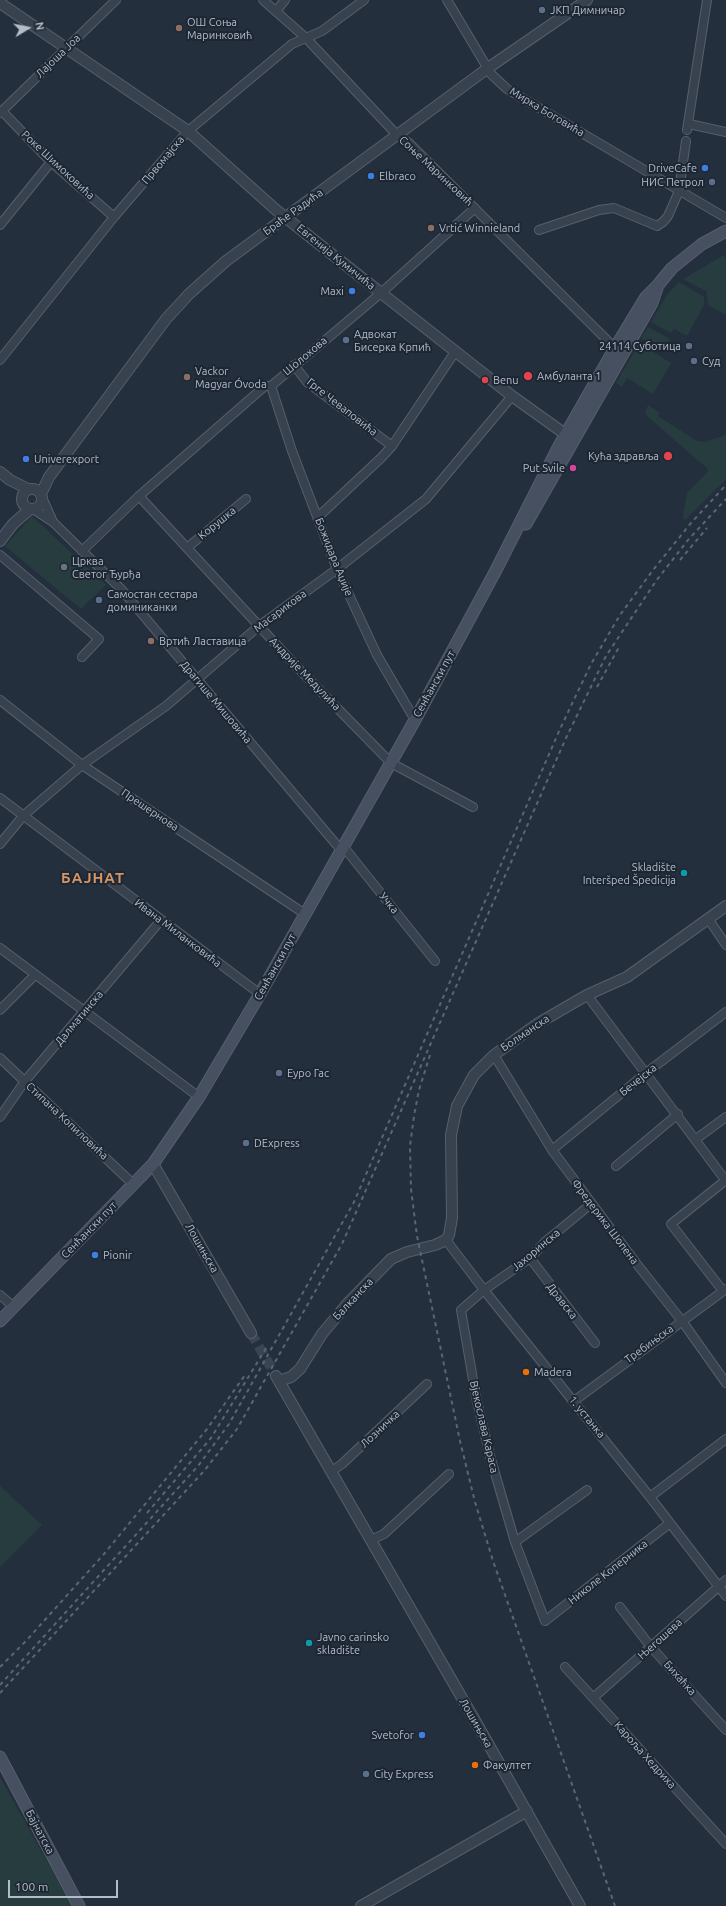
<!DOCTYPE html>
<html>
<head>
<meta charset="utf-8">
<style>
	body { margin:0 }
	#map { position:relative; width:726px; height:1906px; overflow:hidden; background:#242f3e; font-family:Ubuntu,sans-serif }
	canvas { display:block }
	.north { position:absolute; left:8px; top:8px; width:40px; height:40px; -webkit-text-stroke:3px #1d2633; paint-order:stroke; rotate:80deg; font-size:11px; font-weight:700; line-height:16px; text-align:center; color:#b4bcc9 }
	.north::after { content:''; display:block; margin:auto; width:14px; height:18px; background:#b4bcc9; clip-path:polygon(50% 0,100% 100%,50% 72%,0 100%) }
	.scale { position:absolute; left:8px; top:1880px; width:110px; height:18px; box-sizing:border-box; border:2px solid #b4bcc9; border-top:0; padding-left:5px; font-size:12px; line-height:14px; white-space:nowrap; color:#b4bcc9; -webkit-text-stroke:3px #1d2633; paint-order:stroke }
</style>
</head>
<body>
<div id="map">
<canvas width="726" height="1906"></canvas>
<div class="north">N</div>
<div class="scale">100 m</div>
</div>
<script>
const context = document.querySelector('canvas').getContext('2d');
context.lineJoin = 'round';
function paint(path, color) { context.fillStyle = color; context.fill(path, 'evenodd'); }
const toPath = rows => new Path2D(rows.map(r => 'M' + r).join(''));
function trace(path, color, width, dash) { context.strokeStyle = color; context.lineWidth = width; context.lineCap = dash ? 'butt' : 'round'; context.setLineDash(dash || []); context.stroke(path); }
function drawText(font, color, halo, rows, align = 'center') {
  context.font = font + ' Ubuntu,sans-serif'; context.lineWidth = 4; context.setLineDash([]); context.textBaseline = 'middle'; context.strokeStyle = halo; context.fillStyle = color; for (const [text, x, y, turn = 0] of rows) {
    context.save(); context.translate(x, y); context.rotate((+turn || 0) * Math.PI / 180); context.textAlign = isNaN(turn) ? turn : align; if (halo) context.strokeText(text, 0, 0); context.fillText(text, 0, 0); context.restore();
  }
}
const green = toPath([
	[724,255,726,260,726,315,708,305,706,291,683,279],
	[679,282,704,297,704,305,687,336,674,329,671,333,651,322,667,295],
	[648,327,670,339,664,351,641,338],
	[639,343,671,363,653,394,627,378,622,387,616,383],
	[648,405,660,413,658,416,697,441,704,442,726,435,726,479,685,520,683,517,687,493,709,470,648,417,645,412],
	[32,516,106,585,81,609,5,546],
	[0,1486,42,1525,0,1567],
	[0,1777,72,1906,0,1906]
]);
const tertiaryTunnel = toPath([
	[251,1333,276,1376]
]);
const minor = toPath([
	[263,0,306,38,397,135,409,143,615,348],
	[447,0,491,74,507,89,726,218],
	[276,11,285,0],
	[2,111,51,162,114,217],
	[0,113,116,0],
	[689,124,726,132],
	[687,130,707,0],
	[0,225,51,162],
	[539,230,599,210,614,208,657,226,663,222,668,216,679,191,686,141],
	[0,360,114,217,188,131,292,44,322,31,364,0],
	[294,365,307,382,392,446],
	[271,386,292,451,337,569,377,655,415,720],
	[139,496,297,667,391,763,473,807],
	[42,497,53,522],
	[33,509,53,522,121,589,341,850],
	[318,517,381,458,392,446,455,352],
	[188,547,246,499],
	[82,551,139,496,265,386,271,386,381,293,475,208],
	[0,555,99,639,82,657],
	[0,700,82,765,305,914],
	[0,798,260,994],
	[0,844,23,816,82,765,166,706,259,626,337,569,426,499,512,396],
	[343,846,435,961],
	[709,920,726,945],
	[0,948,199,1097],
	[587,995,726,1181],
	[0,1010,35,975],
	[494,1055,552,1150,636,1263,682,1321,726,1383],
	[0,1058,133,1184],
	[0,1117,25,1081,161,920],
	[696,1139,726,1117],
	[552,1150,646,1073,726,1012],
	[616,1166,678,1114],
	[591,1204,546,1241,530,1258,484,1290,461,1310,476,1397,490,1456,515,1542,545,1621,670,1523],
	[446,1240,484,1290,650,1497,726,1596],
	[530,1258,595,1343],
	[723,1291,671,1224,726,1180],
	[0,1295,14,1307],
	[574,1401,726,1289],
	[332,1471,342,1464,427,1384],
	[650,1497,726,1439],
	[371,1540,384,1534,449,1474],
	[515,1542,587,1490],
	[620,1607,651,1647,726,1730],
	[565,1667,726,1844],
	[593,1698,726,1580]
]);
const tertiary = toPath([
	[0,3,188,131,275,209,324,248,512,396,572,439],
	[0,472,10,480,28,489],
	'22 499a10 10 0 1 1 20 0a10 10 0 1 1-20 0Z',
	[41,494,49,477,166,319,189,294,226,261,488,68,587,0],
	[0,541,13,524,30,509],
	[153,1164,251,1333],
	[276,1376,473,1717,580,1906],
	[279,1381,291,1377,300,1369,322,1334,347,1304,391,1259,407,1252,435,1245,446,1240,449,1235,452,1218,451,1135,457,1106,474,1075,494,1055,537,1024,587,995,627,977,726,906],
	[361,1906,527,1811]
]);
const secondary = toPath([
	[526,524,652,303,657,288],
	[0,1321,153,1164,199,1097,260,994,415,720,495,572,559,446,615,348,646,297,658,285,672,268,702,244,726,231],
	[0,1757,79,1906]
]);
const rail = toPath([
	[680,560,707,528],
	[597,687,619,647],
	[430,1055,419,1090,414,1116,410,1146,411,1189,417,1236,460,1441,475,1502,493,1561,615,1906],
	[147,1513,211,1438,268,1345],
	[0,1667,26,1641,104,1554,207,1429,245,1375],
	[0,1685,198,1466,229,1424,354,1202,560,729,591,664,620,615,653,570,691,523,726,485],
	[0,1693,204,1471,237,1429,342,1244,566,738,606,656,656,581,688,540,726,499]
]);
const markers = [
	[542,10,4,"#5c6f8a"],
	[179,28,4,"#8d6e63"],
	[705,168,4,"#3f7fe0"],
	[371,176,4,"#3f7fe0"],
	[712,182,4,"#5c6f8a"],
	[431,228,4,"#8d6e63"],
	[352,291,4,"#3f7fe0"],
	[346,340,4,"#5c6f8a"],
	[689,346,4,"#5c6f8a"],
	[694,361,4,"#5c6f8a"],
	[528,376,5,"#e0444e"],
	[187,377,4,"#8d6e63"],
	[485,380,4,"#e0444e"],
	[668,456,5,"#e0444e"],
	[26,459,4,"#3f7fe0"],
	[573,468,4,"#d1479c"],
	[64,567,4,"#6b7280"],
	[99,600,4,"#5c6f8a"],
	[151,641,4,"#8d6e63"],
	[684,873,4,"#0f9aa8"],
	[279,1073,4,"#5c6f8a"],
	[246,1143,4,"#5c6f8a"],
	[95,1255,4,"#3f7fe0"],
	[526,1372,4,"#e8710a"],
	[309,1643,4,"#0f9aa8"],
	[422,1735,4,"#3f7fe0"],
	[475,1765,4,"#e8710a"],
	[366,1774,4,"#5c6f8a"]
];
const poiNames = [
	["ЈКП Димничар",550,10],
	["ОШ Соња",187,22],
	["Маринковић",187,35],
	["DriveCafe",697,168,"right"],
	["Elbraco",379,176],
	["НИС Петрол",704,182,"right"],
	["Vrtić Winnieland",439,228],
	["Maxi",344,291,"right"],
	["Адвокат",354,334],
	["Бисерка Крпић",354,347],
	["24114 Суботица",681,346,"right"],
	["Суд",702,361],
	["Vackor",195,371],
	["Magyar Óvoda",195,384],
	["Амбуланта 1",537,376],
	["Benu",493,380],
	["Кућа здравља",659,456,"right"],
	["Univerexport",34,459],
	["Put Svile",565,468,"right"],
	["Црква",72,561],
	["Светог Ђурђа",72,574],
	["Самостан сестара",107,594],
	["доминиканки",107,607],
	["Вртић Ластавица",159,641],
	["Skladište",676,867,"right"],
	["Interšped Špedicija",676,880,"right"],
	["Еуро Гас",287,1073],
	["DExpress",254,1143],
	["Pionir",103,1255],
	["Madera",534,1372],
	["Javno carinsko",317,1637],
	["skladište",317,1650],
	["Svetofor",414,1735,"right"],
	["Факултет",483,1765],
	["City Express",374,1774]
];
const streetNames = [
	["Лајоша Јоа",58,56,-44],
	["Мирка Боговића",547,112,31],
	["Првомајска",163,160,-50],
	["Роке Шимоковића",58,165,43],
	["Соње Маринковић",436,171,43],
	["Браће Радића",293,212,-36],
	["Евгенија Кумичића",336,257,39],
	["Шолохова",305,356,-40],
	["Грге Чеваповића",342,407,38],
	["Корушка",217,523,-39],
	["Божидара Аџије",334,557,68],
	["Масарикова",280,611,-37],
	["Андрије Медулића",305,674,46],
	["Сенћански пут",434,684,-61],
	["Драгише Мишовића",216,702,50],
	["Прешернова",150,810,34],
	["Учка",389,903,51],
	["Ивана Миланковића",178,933,37],
	["Сенћански пут",275,967,-61],
	["Далматинска",79,1018,-50],
	["Болманска",525,1033,-34],
	["Бечејска",638,1080,-39],
	["Стипана Копиловића",67,1121,43],
	["Фредерика Шопена",605,1222,53],
	["Сенћански пут",89,1230,-46],
	["Лошињска",202,1248,60],
	["Јахоринска",536,1250,-40],
	["Балканска",353,1299,-47],
	["Дравска",562,1301,52],
	["Требињска",649,1344,-36],
	["1. устанка",587,1417,51],
	["Вјекослава Караса",484,1427,77],
	["Лозничка",380,1429,-43],
	["Николе Коперника",608,1572,-38],
	["Његошева",660,1639,-42],
	["Бихаћка",680,1678,48],
	["Лошињска",476,1723,60],
	["Кароља Хедриха",645,1755,48],
	["Бајнатска",40,1832,62]
];
const districtNames = [
	["БАЈНАТ",93,878]
];
paint(green, '#263c3f');
trace(tertiaryTunnel, '#3a4453', 10, [10, 5]);
trace(minor, '#565f6c', 10);
trace(tertiary, '#565f6c', 12);
trace(secondary, '#565f6c', 13);
trace(minor, '#38414e', 8);
trace(tertiary, '#38414e', 10);
trace(secondary, '#465061', 11);
trace(rail, '#5a6575', 2, [4, 4]);
for (const [x, y, r, color] of markers) { const dot = new Path2D(); dot.arc(x, y, r, 0, 2 * Math.PI); context.fillStyle = color; context.fill(dot); trace(dot, '#1d2633', 1.5); }
drawText('11px', '#b4bcc9', '#1d2633', poiNames, 'left');
drawText('11px', '#b4bcc9', '#1d2633', streetNames);
context.letterSpacing = '1px';
drawText('bold 15px', '#d59563', '#1d2633', districtNames);
context.letterSpacing = '0px';
</script>
</body>
</html>
